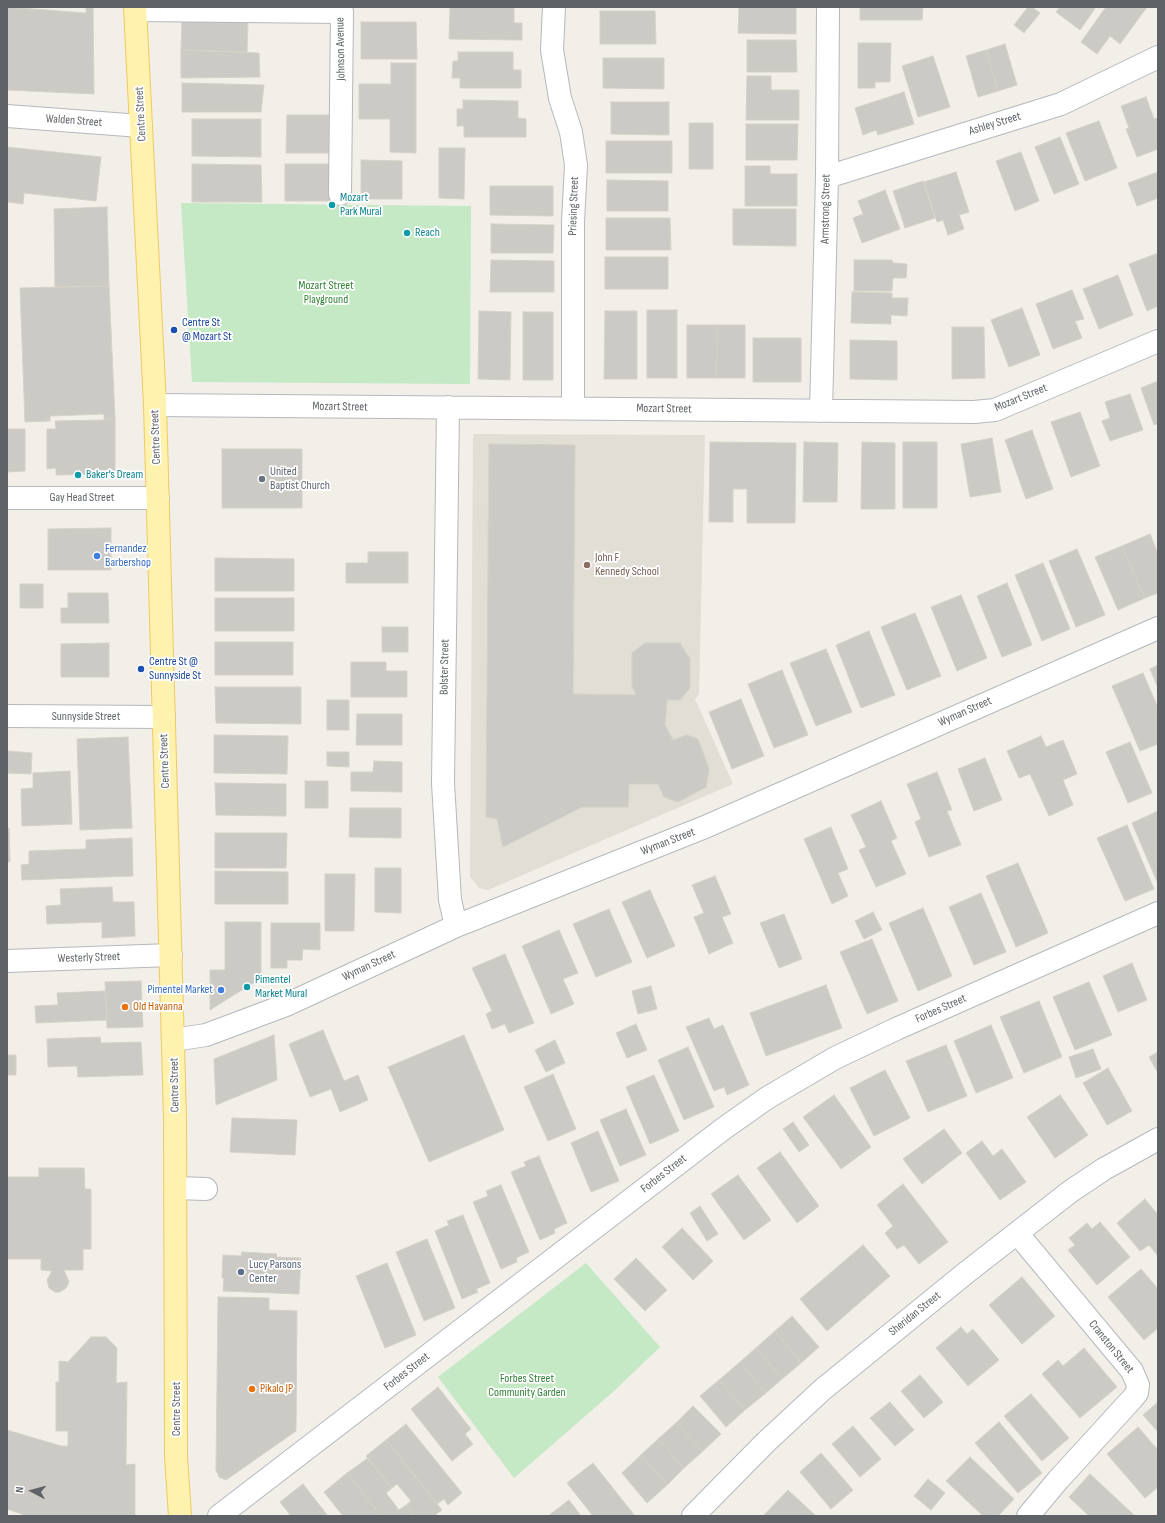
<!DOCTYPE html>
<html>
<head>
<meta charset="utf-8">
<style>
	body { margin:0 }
	#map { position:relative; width:1165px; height:1523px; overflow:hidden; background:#f1efe8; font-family:"Sofia Sans Condensed",sans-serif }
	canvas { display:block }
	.frame { position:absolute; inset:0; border:8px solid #5f6368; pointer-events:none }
	.north { position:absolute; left:12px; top:1471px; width:40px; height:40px; -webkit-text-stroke:3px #fff; paint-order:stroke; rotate:276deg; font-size:11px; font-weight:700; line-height:16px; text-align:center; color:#5f6368 }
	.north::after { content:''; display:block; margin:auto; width:14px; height:18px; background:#5f6368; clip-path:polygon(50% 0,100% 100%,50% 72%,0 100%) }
</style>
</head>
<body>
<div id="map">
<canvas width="1165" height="1523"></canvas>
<div class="frame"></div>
<div class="north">N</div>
</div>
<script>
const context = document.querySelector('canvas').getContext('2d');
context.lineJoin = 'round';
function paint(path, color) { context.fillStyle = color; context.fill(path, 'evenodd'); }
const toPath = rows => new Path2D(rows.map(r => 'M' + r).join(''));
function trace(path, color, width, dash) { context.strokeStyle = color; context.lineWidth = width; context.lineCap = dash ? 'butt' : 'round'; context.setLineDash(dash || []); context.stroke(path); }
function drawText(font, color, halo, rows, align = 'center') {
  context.font = font + ' "Sofia Sans Condensed",sans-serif'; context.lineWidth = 3.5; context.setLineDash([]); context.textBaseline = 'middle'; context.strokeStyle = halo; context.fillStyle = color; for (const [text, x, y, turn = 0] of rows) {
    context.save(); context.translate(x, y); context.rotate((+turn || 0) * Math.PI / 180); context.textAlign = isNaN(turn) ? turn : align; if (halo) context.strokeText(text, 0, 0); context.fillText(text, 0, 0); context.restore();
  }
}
const education = toPath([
	[473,434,705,435,699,694,695,699,733,784,488,890,479,888,470,877]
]);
const green = toPath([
	[181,203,471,206,470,384,192,382],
	[586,1263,660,1347,614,1391,514,1478,438,1377]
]);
const building = toPath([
	[7,7,86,13,86,7,93,7,94,94,7,90,7,7],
	[450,7,514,7,514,23,522,23,522,40,449,39,450,7],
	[739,7,796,7,796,34,738,33,739,7],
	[860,7,923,7,922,20,860,20,860,7],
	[1028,7,1032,7,1040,13,1024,33,1014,25,1028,7],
	[1060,7,1096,7,1080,30,1056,12,1060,7],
	[1106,7,1147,7,1120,44,1110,36,1097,54,1081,42,1106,7],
	[600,11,655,11,656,44,600,44,600,11],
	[182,21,248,22,247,52,181,50,182,21],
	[361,22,416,22,417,59,361,59,361,22],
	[747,40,796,40,797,72,747,72,747,40],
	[858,43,891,43,890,82,875,82,875,88,858,88,858,43],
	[1005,44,1017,85,998,91,986,50,1005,44],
	[181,50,259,53,260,77,181,78,181,50],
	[986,50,998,91,978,97,966,56,986,50],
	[458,52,513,52,513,70,521,70,521,88,460,88,460,78,452,78,453,61,458,61,458,52],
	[933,56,950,107,918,117,902,66,933,56],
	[603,58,664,58,664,89,603,88,603,58],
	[391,63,416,63,416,153,390,152,390,119,359,119,359,84,391,84,391,63],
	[747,76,771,76,771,90,799,90,799,120,746,120,747,76],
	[182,83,264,85,261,112,182,112,182,83],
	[904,92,914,124,878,135,876,130,863,135,855,108,904,92],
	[1146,97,1154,119,1158,118,1158,149,1137,157,1126,129,1129,128,1121,106,1146,97],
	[463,100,518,101,518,118,526,119,526,137,464,137,464,126,457,126,457,109,463,109,463,100],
	[611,102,669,102,669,135,611,134,611,102],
	[287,115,329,115,329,153,286,153,287,115],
	[192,119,261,119,261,157,192,156,192,119],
	[1099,121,1117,168,1085,181,1066,133,1099,121],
	[689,123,713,123,713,169,689,169,689,123],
	[746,124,798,124,797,160,746,160,746,124],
	[1060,137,1079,184,1054,194,1035,147,1060,137],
	[606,141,672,141,672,173,606,173,606,141],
	[7,147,101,157,96,201,24,193,23,204,7,202,7,147],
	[439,148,465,148,464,199,439,198,439,148],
	[1021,152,1039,201,1015,211,996,161,1021,152],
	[361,160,402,161,402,199,361,199,361,160],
	[192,164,261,165,262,202,192,202,192,164],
	[285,164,333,164,332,201,285,201,285,164],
	[745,166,770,166,770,174,797,174,797,206,745,206,745,166],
	[956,172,969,212,959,215,964,229,948,235,943,220,937,222,924,182,956,172],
	[1158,172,1158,198,1137,206,1128,183,1158,172],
	[607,180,668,181,668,211,607,211,607,180],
	[923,181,935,218,905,228,893,191,923,181],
	[490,186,553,186,553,216,490,215,490,186],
	[885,190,900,229,862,243,853,218,863,214,858,201,885,190],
	[107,207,109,286,55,287,54,209,107,207],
	[733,209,796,209,796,246,733,245,733,209],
	[606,218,670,218,671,250,606,250,606,218],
	[491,224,554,225,553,253,491,253,491,224],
	[1158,253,1158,306,1147,311,1129,264,1158,253],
	[605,257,668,257,668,289,605,289,605,257],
	[491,260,554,261,554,292,490,292,491,260],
	[854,260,892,260,893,263,907,264,906,278,893,278,892,291,854,291,854,260],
	[1118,275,1133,315,1099,329,1083,289,1118,275],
	[109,286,115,418,104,420,104,414,50,416,50,421,25,422,20,288,109,286],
	[1072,290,1084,319,1075,321,1082,338,1053,349,1036,304,1072,290],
	[852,292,892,293,892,298,908,298,907,316,891,315,891,324,851,323,852,292],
	[1022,308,1040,355,1009,367,991,320,1022,308],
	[647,310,677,310,677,378,647,378,647,310],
	[479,311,511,312,510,380,478,379,479,311],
	[605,311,637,311,637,379,604,379,605,311],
	[523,312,553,312,553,380,523,380,523,312],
	[687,325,717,325,716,378,687,378,687,325],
	[717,325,745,325,745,378,716,378,717,325],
	[952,327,984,327,985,378,952,379,952,327],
	[753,338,801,338,801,382,753,382,753,338],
	[850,340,897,341,897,380,850,379,850,340],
	[1158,381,1158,423,1154,425,1141,388,1158,381],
	[1130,394,1143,430,1110,441,1102,421,1110,418,1105,402,1130,394],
	[1080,412,1100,466,1071,477,1051,422,1080,412],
	[115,418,115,474,56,475,56,468,47,469,47,429,56,429,55,421,104,420,115,418],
	[7,429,25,429,25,471,8,472,7,429],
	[1032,430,1053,489,1026,499,1005,440,1032,430],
	[992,438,1001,492,970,497,961,444,992,438],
	[710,442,796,443,795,523,747,523,747,489,733,489,733,522,709,522,710,442],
	[804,442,838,443,837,502,803,502,804,442],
	[862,442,895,443,895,509,861,509,862,442],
	[903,442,937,442,937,508,903,508,903,442],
	[489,444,575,445,573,694,636,695,632,686,632,653,645,643,680,643,690,659,690,688,680,700,667,700,665,725,673,740,687,735,698,739,709,769,706,787,678,802,664,797,658,784,629,784,628,807,582,807,503,847,497,819,486,817,489,444],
	[222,449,302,449,302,508,222,508,222,449],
	[111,528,111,570,48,570,48,529,111,528],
	[1150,534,1158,554,1158,593,1145,598,1122,546,1150,534],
	[1122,546,1145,598,1118,610,1095,557,1122,546],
	[1077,549,1105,615,1076,627,1049,561,1077,549],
	[368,552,408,552,408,583,346,583,346,563,368,563,368,552],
	[215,558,294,559,294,591,215,591,215,558],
	[1043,563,1070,629,1042,641,1015,575,1043,563],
	[1007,583,1032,645,1002,657,977,596,1007,583],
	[20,584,43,584,43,608,20,608,20,584],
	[68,593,108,593,109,623,61,623,61,608,68,608,68,593],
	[961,595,987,658,957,671,931,607,961,595],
	[215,598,294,598,294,631,215,631,215,598],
	[915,613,941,676,907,690,881,627,915,613],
	[382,627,408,627,408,652,382,652,382,627],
	[869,631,895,695,861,708,836,645,869,631],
	[215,642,293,642,293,675,215,675,215,642],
	[109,643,109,677,61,677,61,644,109,643],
	[826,649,852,712,816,726,790,663,826,649],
	[351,662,386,662,386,671,407,671,407,697,351,697,351,662],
	[1158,665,1158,688,1150,669,1158,665],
	[782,670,808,735,774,748,748,684,782,670],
	[1143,673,1158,708,1158,744,1140,751,1112,686,1143,673],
	[215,687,301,687,301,724,216,723,215,687],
	[741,699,764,756,732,769,709,712,741,699],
	[327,700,349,700,349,730,327,730,327,700],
	[357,714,402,714,402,745,356,745,357,714],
	[214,735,288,736,287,774,214,773,214,735],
	[1041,736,1046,747,1063,740,1077,774,1063,780,1073,805,1049,816,1030,774,1019,778,1007,751,1041,736],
	[128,737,132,828,80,830,77,739,128,737],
	[1130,742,1152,793,1128,803,1106,752,1130,742],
	[8,751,32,753,31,774,7,773,8,751],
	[327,752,349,752,349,767,327,766,327,752],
	[985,758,1002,800,974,811,958,769,985,758],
	[374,761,402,762,402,792,351,791,351,772,373,772,374,761],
	[70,771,72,824,22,826,21,789,33,788,33,773,70,771],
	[937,772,952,810,947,811,961,845,929,857,915,822,921,819,907,784,937,772],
	[305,781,328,781,328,808,305,808,305,781],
	[215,783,286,784,286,816,216,815,215,783],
	[881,801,897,838,891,841,906,874,876,887,859,850,866,847,851,815,881,801],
	[350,808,401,808,401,838,349,837,350,808],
	[1158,811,1158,884,1132,823,1158,811],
	[1127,825,1154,889,1125,901,1097,838,1127,825],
	[831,827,848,869,838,873,848,896,832,904,804,839,831,827],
	[7,828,9,828,10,862,7,862,7,828],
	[215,833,287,833,286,868,215,868,215,833],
	[132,838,133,876,22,880,21,865,29,864,29,851,86,849,86,840,132,838],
	[1018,863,1048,933,1016,947,986,876,1018,863],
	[375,868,401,868,401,913,375,912,375,868],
	[215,871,288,872,288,904,215,904,215,871],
	[325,874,355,874,354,931,325,931,325,874],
	[715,876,731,914,722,917,733,943,709,954,694,917,704,913,692,885,715,876],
	[112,887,113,902,134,902,135,936,102,938,102,922,47,924,46,906,61,905,60,889,112,887],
	[650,890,675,946,647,958,622,902,650,890],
	[981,893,1006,952,974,965,949,907,981,893],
	[923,908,952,976,918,991,889,923,923,908],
	[609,909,632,962,596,977,573,924,609,909],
	[873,912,882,930,864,939,855,921,873,912],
	[784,914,802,959,779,968,760,923,784,914],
	[225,922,261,922,261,978,210,1010,210,970,225,970,225,922],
	[271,923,320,923,320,950,303,949,302,960,287,960,287,968,271,968,271,923],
	[559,930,578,973,563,979,574,1004,551,1014,522,946,559,930],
	[872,939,898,1001,867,1014,840,952,872,939],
	[505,954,534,1023,509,1033,505,1024,492,1029,486,1014,492,1011,472,968,505,954],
	[1132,963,1147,1000,1118,1012,1103,976,1132,963],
	[141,981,143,1027,107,1028,105,982,141,981],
	[1089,982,1112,1035,1075,1050,1053,997,1089,982],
	[826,985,842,1028,766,1056,750,1013,826,985],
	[651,986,657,1009,638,1014,632,991,651,986],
	[105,991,107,1020,36,1023,35,1006,58,1005,57,993,105,991],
	[1039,1001,1062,1057,1024,1073,1000,1017,1039,1001],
	[709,1018,714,1029,723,1025,749,1085,727,1095,724,1087,714,1091,686,1027,709,1018],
	[636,1024,647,1050,627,1058,616,1033,636,1024],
	[991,1025,1013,1078,976,1093,954,1041,991,1025],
	[323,1030,344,1081,358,1075,368,1100,340,1112,331,1089,310,1097,289,1044,323,1030],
	[274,1035,277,1080,216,1105,214,1059,274,1035],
	[464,1035,504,1130,429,1162,388,1067,464,1035],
	[100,1037,101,1043,141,1042,143,1075,78,1077,77,1066,48,1067,47,1039,100,1037],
	[555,1040,565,1063,546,1072,535,1050,555,1040],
	[946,1045,967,1096,928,1112,906,1061,946,1045],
	[688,1047,714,1107,684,1120,658,1060,688,1047],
	[1093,1049,1101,1069,1076,1078,1069,1057,1093,1049],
	[1158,1052,1158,1073,1149,1057,1158,1052],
	[7,1055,16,1055,16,1075,7,1075,7,1055],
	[1108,1068,1132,1111,1107,1125,1083,1083,1108,1068],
	[885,1070,910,1118,874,1136,850,1088,885,1070],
	[553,1074,576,1129,548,1141,524,1087,553,1074],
	[654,1075,679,1131,650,1144,626,1087,654,1075],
	[834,1095,871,1147,841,1169,803,1117,834,1095],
	[1060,1095,1088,1135,1055,1158,1027,1117,1060,1095],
	[626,1109,646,1155,620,1166,600,1120,626,1109],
	[232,1118,297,1120,295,1155,230,1152,232,1118],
	[793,1122,809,1145,799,1152,783,1129,793,1122],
	[944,1129,962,1153,922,1184,903,1159,944,1129],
	[598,1131,619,1181,591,1192,571,1143,598,1131],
	[982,1141,993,1156,1002,1149,1026,1182,1000,1200,966,1153,982,1141],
	[780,1152,819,1206,797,1223,757,1168,780,1152],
	[539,1156,567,1223,554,1229,555,1233,540,1240,511,1172,526,1166,524,1162,539,1156],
	[39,1168,84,1168,85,1189,91,1189,91,1249,83,1249,83,1270,64,1270,69,1282,66,1288,60,1292,55,1292,49,1288,47,1280,52,1271,41,1270,41,1259,7,1259,7,1177,39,1177,39,1168],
	[738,1175,771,1220,744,1240,711,1194,738,1175],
	[903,1184,948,1242,919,1264,904,1245,897,1249,885,1233,893,1226,877,1205,903,1184],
	[501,1185,529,1252,516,1258,517,1262,501,1269,473,1202,488,1196,486,1191,501,1185],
	[1145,1199,1158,1215,1158,1256,1149,1245,1140,1251,1117,1223,1145,1199],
	[700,1206,718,1234,707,1241,690,1213,700,1206],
	[463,1215,490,1283,476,1289,478,1292,462,1299,435,1231,449,1225,447,1221,463,1215],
	[1100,1222,1130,1257,1097,1285,1068,1250,1075,1245,1069,1238,1087,1223,1092,1229,1100,1222],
	[682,1228,713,1261,693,1280,662,1247,682,1228],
	[427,1239,455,1308,424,1321,396,1252,427,1239],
	[863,1245,890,1276,827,1331,800,1299,863,1245],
	[242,1252,277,1254,276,1257,301,1258,299,1294,223,1291,224,1278,222,1278,223,1255,241,1256,242,1252],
	[636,1258,667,1290,645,1311,614,1279,636,1258],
	[387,1263,416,1335,385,1348,356,1276,387,1263],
	[1141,1269,1158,1289,1158,1328,1144,1340,1108,1297,1141,1269],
	[1022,1277,1055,1316,1022,1344,989,1305,1022,1277],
	[218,1297,269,1298,269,1310,297,1311,296,1431,226,1480,219,1477,216,1470,218,1297],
	[792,1316,819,1347,801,1363,775,1331,792,1316],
	[961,1327,967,1334,973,1329,999,1360,968,1386,936,1348,961,1327],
	[775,1331,801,1363,782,1379,756,1348,775,1331],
	[91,1337,106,1337,117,1348,116,1383,127,1382,126,1465,135,1464,135,1516,27,1516,7,1509,7,1430,61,1446,68,1446,68,1431,56,1431,56,1382,59,1382,59,1361,68,1362,91,1337],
	[756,1348,782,1379,766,1393,740,1362,756,1348],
	[1084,1348,1117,1387,1080,1418,1042,1374,1058,1360,1063,1366,1084,1348],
	[740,1362,766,1393,745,1410,719,1380,740,1362],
	[920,1375,943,1402,924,1418,901,1391,920,1375],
	[719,1380,745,1410,726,1427,700,1396,719,1380],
	[438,1387,471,1429,465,1434,473,1444,452,1461,411,1409,438,1387],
	[1031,1394,1069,1438,1042,1461,1004,1416,1031,1394],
	[890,1402,914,1430,895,1446,870,1418,890,1402],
	[1158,1402,1158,1432,1143,1415,1158,1402],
	[693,1406,721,1434,702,1452,677,1422,693,1406],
	[677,1422,702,1452,684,1468,658,1439,677,1422],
	[999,1422,1042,1473,1018,1493,975,1443,999,1422],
	[406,1424,462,1493,448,1505,444,1499,437,1504,386,1440,406,1424],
	[853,1426,881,1459,860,1477,832,1444,853,1426],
	[1138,1427,1158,1450,1158,1487,1145,1498,1107,1454,1138,1427],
	[658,1439,684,1468,667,1485,641,1455,658,1439],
	[386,1440,442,1510,436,1514,437,1516,414,1516,406,1505,411,1501,397,1484,392,1488,366,1456,386,1440],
	[821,1453,853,1490,831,1509,800,1472,821,1453],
	[641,1455,667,1485,647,1503,622,1473,641,1455],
	[970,1457,1014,1499,998,1516,983,1516,946,1481,970,1457],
	[368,1458,392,1488,386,1493,399,1510,406,1505,414,1516,381,1516,347,1473,368,1458],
	[593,1463,635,1516,593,1516,567,1483,593,1463],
	[347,1473,381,1516,343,1516,324,1492,347,1473],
	[1090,1474,1134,1515,1133,1516,1089,1516,1069,1497,1090,1474],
	[928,1479,945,1493,931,1510,914,1496,928,1479],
	[303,1484,328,1516,291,1516,280,1502,303,1484],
	[788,1490,816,1516,763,1516,788,1490],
	[569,1500,581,1516,548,1516,569,1500]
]);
const minor = toPath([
	[554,7,552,50,560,98,571,132,576,165,573,222,573,408],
	[136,10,342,12,340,194],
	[7,116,141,126],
	[827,177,1061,104,1158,57],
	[155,405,974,412,995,410,1158,341],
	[448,407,443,783,450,900,456,926],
	[821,411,827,177,828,7],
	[7,498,158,498],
	[7,716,164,717],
	[7,961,171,955],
	[173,1040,206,1035,286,1005,456,926,705,827,1158,628],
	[176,1188,206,1189],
	[1017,1233,1132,1371,1138,1385,1137,1393,1132,1399,1058,1480,1028,1516],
	[219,1516,723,1129,767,1098,835,1058,896,1029,1158,913],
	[693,1516,766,1442,822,1390,967,1272,1071,1191,1104,1169,1158,1139]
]);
const major = toPath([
	[135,7,155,405,175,1118,176,1456,180,1516]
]);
const markers = [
	[332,205,4,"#0f9aa8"],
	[407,233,4,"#0f9aa8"],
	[174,330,4,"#1a4fb4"],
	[78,475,4,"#0f9aa8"],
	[262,479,4,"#6b7280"],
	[97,556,4,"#3f7fe0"],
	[587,565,4,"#8d6e63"],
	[141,669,4,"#1a4fb4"],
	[247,987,4,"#0f9aa8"],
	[221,990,4,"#3f7fe0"],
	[125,1007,4,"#e8710a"],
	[241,1272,4,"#5c6f8a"],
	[252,1389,4,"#e8710a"]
];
const streetNames = [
	["Johnson Avenue",341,49,-91],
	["Centre Street",141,114,-93],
	["Walden Street",74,121,4],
	["Ashley Street",995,124,-17],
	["Priesing Street",574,206,-88],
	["Armstrong Street",826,209,-89],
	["Mozart Street",1021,398,-22],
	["Mozart Street",340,407,1],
	["Mozart Street",664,409,1],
	["Centre Street",156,437,-92],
	["Gay Head Street",82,498],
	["Bolster Street",445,667,-89],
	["Wyman Street",965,712,-24],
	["Sunnyside Street",86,717],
	["Centre Street",165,761,-92],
	["Wyman Street",668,842,-21],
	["Westerly Street",89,958,-2],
	["Wyman Street",369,966,-25],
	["Forbes Street",941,1009,-24],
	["Centre Street",175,1085,-91],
	["Forbes Street",664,1174,-38],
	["Sheridan Street",915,1314,-39],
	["Cranston Street",1111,1347,51],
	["Forbes Street",407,1372,-38],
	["Centre Street",177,1409,-90]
];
const cultureNames = [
	["Mozart",340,198],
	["Park Mural",340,212],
	["Reach",415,233],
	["Baker's Dream",86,475],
	["Pimentel",255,980],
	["Market Mural",255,994]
];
const parkNames = [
	["Mozart Street",326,286],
	["Playground",326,300],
	["Forbes Street",527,1379],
	["Community Garden",527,1393]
];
const transitNames = [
	["Centre St",182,323],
	["@ Mozart St",182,337],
	["Centre St @",149,662],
	["Sunnyside St",149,676]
];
const worshipNames = [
	["United",270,472],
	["Baptist Church",270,486]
];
const shopNames = [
	["Fernandez",105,549],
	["Barbershop",105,563],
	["Pimentel Market",213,990,"right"]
];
const educationNames = [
	["John F",595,558],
	["Kennedy School",595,572]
];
const foodNames = [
	["Old Havanna",133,1007],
	["Pikalo JP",260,1389]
];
const serviceNames = [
	["Lucy Parsons",249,1265],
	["Center",249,1279]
];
paint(education, '#e1ded6');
paint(green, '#c5e8c5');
paint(building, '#cccac5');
trace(building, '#d6d1c6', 1);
trace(minor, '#b5b8bc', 24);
trace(major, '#f2c960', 24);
trace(minor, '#fff', 22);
trace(major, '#fff2af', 22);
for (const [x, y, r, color] of markers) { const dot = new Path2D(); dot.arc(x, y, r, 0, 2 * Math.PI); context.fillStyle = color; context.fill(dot); trace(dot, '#fff', 1.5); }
drawText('12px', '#5f6368', '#fff', streetNames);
drawText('12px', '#0d838f', '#fff', cultureNames, 'left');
drawText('12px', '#348238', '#fff', parkNames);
drawText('12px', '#164399', '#fff', transitNames, 'left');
drawText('12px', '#5b616d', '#fff', worshipNames, 'left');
drawText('12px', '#366cbe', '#fff', shopNames, 'left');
drawText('12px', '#785e54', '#fff', educationNames, 'left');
drawText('12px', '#c56008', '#fff', foodNames, 'left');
drawText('12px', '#4e5e75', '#fff', serviceNames, 'left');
</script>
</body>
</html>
